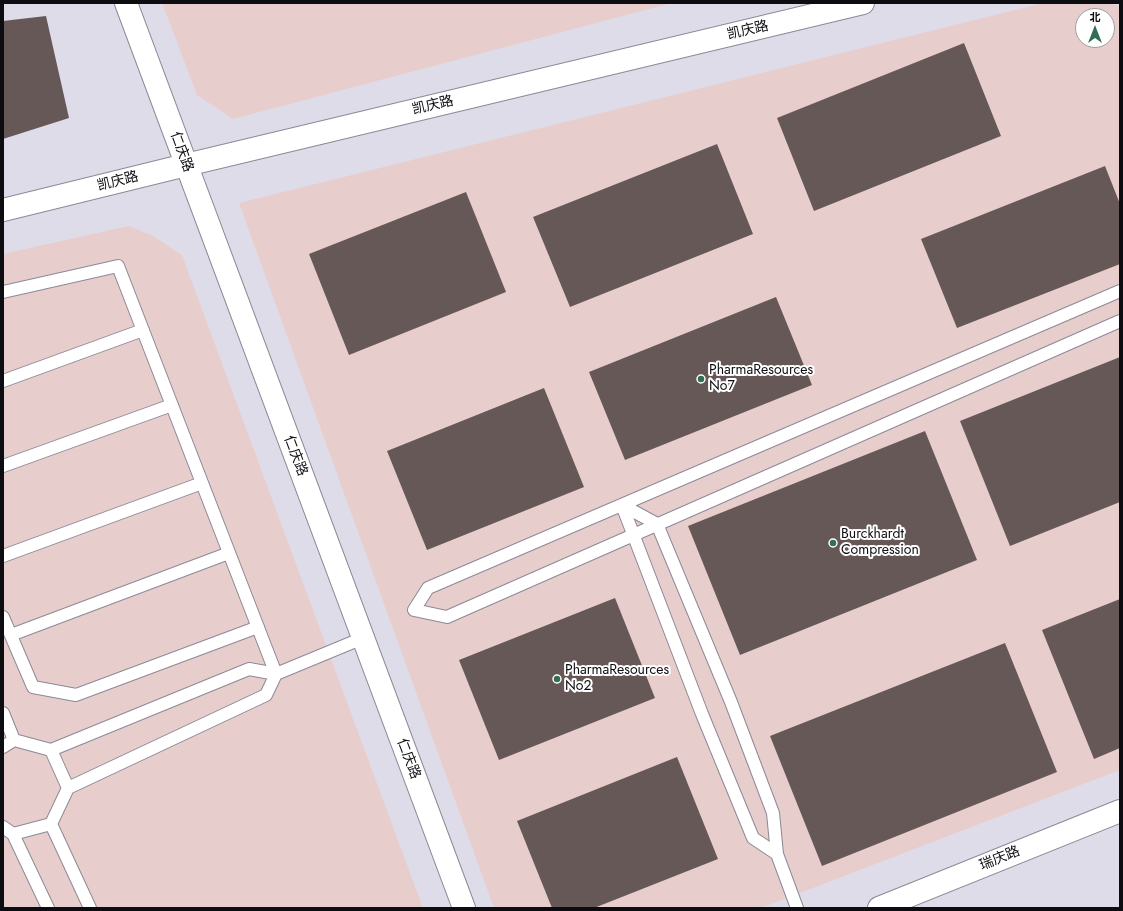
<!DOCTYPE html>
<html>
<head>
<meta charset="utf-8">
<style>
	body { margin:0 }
	#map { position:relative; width:1123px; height:911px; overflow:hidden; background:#dfdcea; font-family:Jost,"Noto Sans SC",sans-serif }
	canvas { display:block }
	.frame { position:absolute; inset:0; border:4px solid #0d0c11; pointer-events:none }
	.north { position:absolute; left:1075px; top:8px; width:40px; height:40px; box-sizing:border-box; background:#fff; border:1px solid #9e9ea0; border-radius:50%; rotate:0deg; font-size:11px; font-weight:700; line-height:16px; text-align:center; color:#0d0c11 }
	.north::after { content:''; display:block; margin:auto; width:14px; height:18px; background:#336d56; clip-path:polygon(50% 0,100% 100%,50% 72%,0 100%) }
</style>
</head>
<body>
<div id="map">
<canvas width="1123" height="911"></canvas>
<div class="frame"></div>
<div class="north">北</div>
</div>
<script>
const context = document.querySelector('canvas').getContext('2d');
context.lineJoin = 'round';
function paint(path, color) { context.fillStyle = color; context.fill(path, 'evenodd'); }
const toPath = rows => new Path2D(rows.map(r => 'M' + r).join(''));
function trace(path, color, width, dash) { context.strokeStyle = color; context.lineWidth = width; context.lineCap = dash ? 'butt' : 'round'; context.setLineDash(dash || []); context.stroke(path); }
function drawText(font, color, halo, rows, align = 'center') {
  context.font = font + ' Jost,"Noto Sans SC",sans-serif'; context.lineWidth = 4; context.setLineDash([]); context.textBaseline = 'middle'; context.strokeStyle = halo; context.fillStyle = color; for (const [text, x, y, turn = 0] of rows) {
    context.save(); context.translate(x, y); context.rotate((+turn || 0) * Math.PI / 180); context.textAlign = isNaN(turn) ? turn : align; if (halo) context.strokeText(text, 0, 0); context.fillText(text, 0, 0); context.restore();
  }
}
const industrial = toPath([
	[162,3,672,3,233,119,197,95],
	[1043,3,1107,3,1120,6,1120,770,761,908,494,908,239,203],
	[1083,16,1107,16,1107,40,1083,40],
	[129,226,153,236,182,255,423,908,3,908,3,254]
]);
const building = toPath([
	[46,16,69,118,3,139,3,21],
	[964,43,1001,136,814,211,777,118],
	[717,144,753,234,570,307,533,217],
	[1105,166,1120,204,1120,264,957,328,921,239],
	[466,192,506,292,349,355,309,254],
	[776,297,812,385,625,460,589,372],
	[1120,357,1120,502,1010,546,960,421],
	[544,388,584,487,427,550,387,451],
	[925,431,977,560,740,655,688,526],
	[615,598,655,698,499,760,459,660],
	[1120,599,1120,748,1094,759,1042,630],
	[1005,643,1057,772,822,866,770,736],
	[677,757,718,859,594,908,552,908,517,821]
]);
const service = toPath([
	[1120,291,428,588,414,610,447,617,1120,321],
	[3,292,118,266,276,674,266,695,68,788],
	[3,381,143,330],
	[3,466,172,405],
	[622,505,657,524,731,702,773,813,777,854,797,908],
	[622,505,702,714,753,838,777,854],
	[3,556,202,483],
	[3,617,33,687,76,695,258,627],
	[11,635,229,553],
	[3,713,14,740],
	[3,747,14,740,51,750,68,788,51,824,13,834,3,827],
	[51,750,249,669,276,674,363,638],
	[51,824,90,908],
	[13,834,48,908]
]);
const minor = toPath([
	[126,3,464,908],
	[879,908,1120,811]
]);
const tertiary = toPath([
	[3,210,186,165,863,3]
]);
const markers = [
	[701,379,4,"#336d56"],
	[833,543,4,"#336d56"],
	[557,679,4,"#336d56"]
];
const streetNames = [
	["凯庆路",748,31,-13],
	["凯庆路",433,106,-13],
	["仁庆路",181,152,70],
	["凯庆路",118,182,-14],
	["仁庆路",295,456,69],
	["仁庆路",408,759,69],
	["瑞庆路",1000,859,-22]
];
const poiNames = [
	["PharmaResources",709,371],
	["No7",709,387],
	["Burckhardt",841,535],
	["Compression",841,551],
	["PharmaResources",565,671],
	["No2",565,687]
];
paint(industrial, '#e8cdcd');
paint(building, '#665857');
trace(service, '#8c8995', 14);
trace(minor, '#8c8995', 24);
trace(tertiary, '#8c8995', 24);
trace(service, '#fff', 12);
trace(minor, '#fff', 22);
trace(tertiary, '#fff', 22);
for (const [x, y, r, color] of markers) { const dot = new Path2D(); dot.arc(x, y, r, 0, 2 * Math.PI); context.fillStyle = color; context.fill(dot); trace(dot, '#fff', 1.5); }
drawText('14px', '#0d0c11', '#fff', streetNames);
drawText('14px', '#0d0c11', '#fff', poiNames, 'left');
</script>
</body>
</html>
